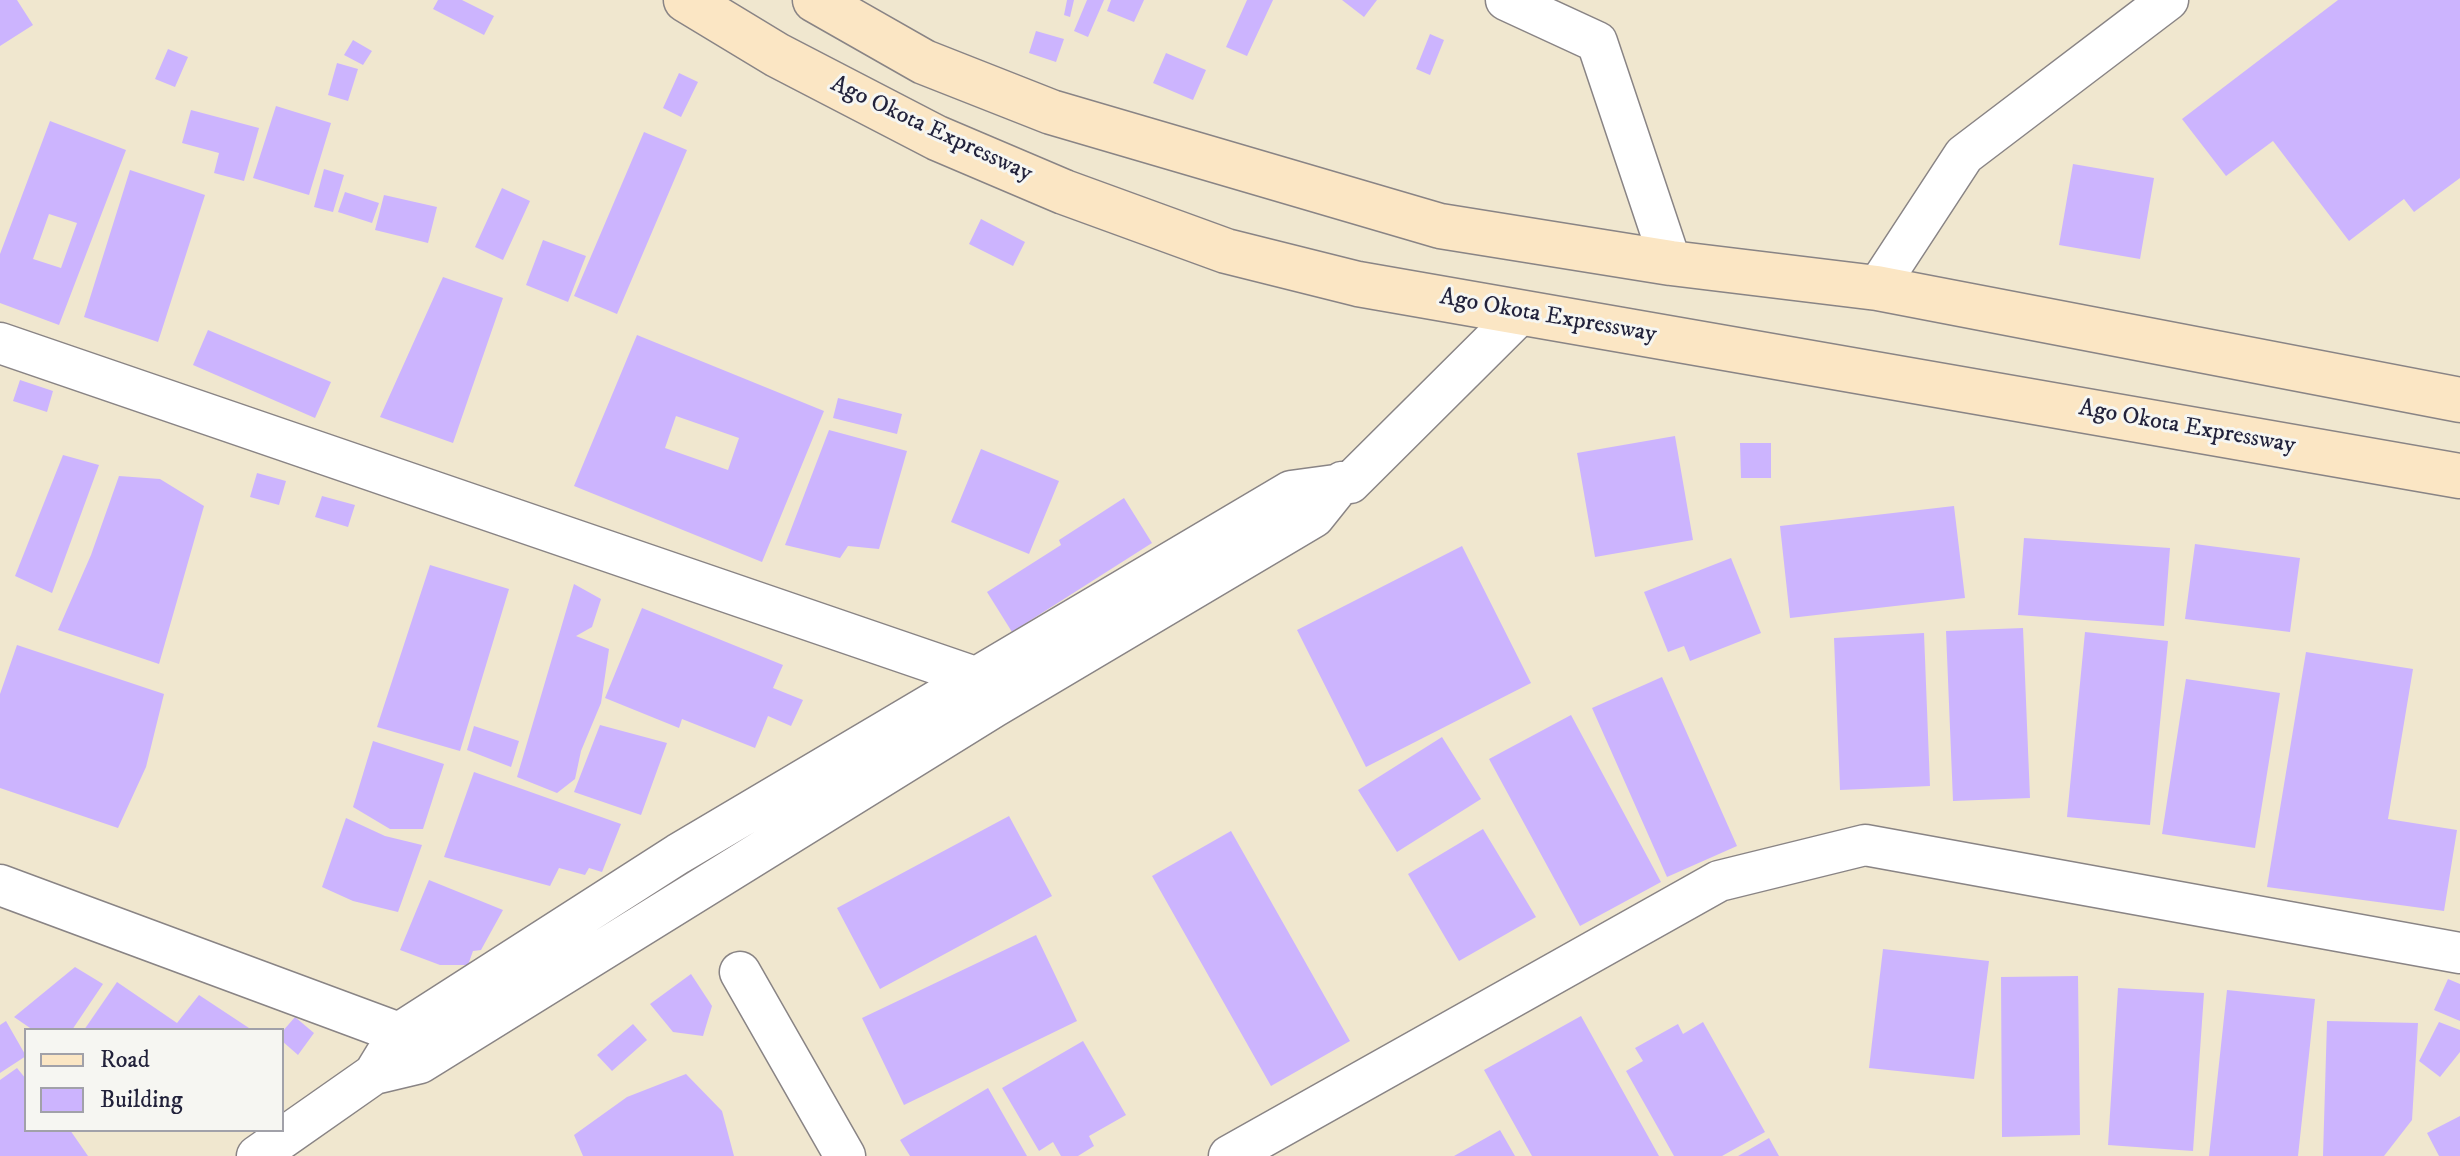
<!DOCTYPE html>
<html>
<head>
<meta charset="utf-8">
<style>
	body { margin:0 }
	#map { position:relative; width:2460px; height:1156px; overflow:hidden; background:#f0e7cf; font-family:"IM FELL DW Pica",serif }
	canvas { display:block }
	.legend { position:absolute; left:24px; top:1028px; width:260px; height:104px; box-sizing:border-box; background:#f6f6f2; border:2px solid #a1a1a9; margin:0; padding:10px 14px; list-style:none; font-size:24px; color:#22223b }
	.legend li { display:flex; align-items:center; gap:16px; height:40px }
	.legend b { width:40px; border:2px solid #a1a1a9 }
</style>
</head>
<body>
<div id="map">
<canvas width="2460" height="1156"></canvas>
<ul class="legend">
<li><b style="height:10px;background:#fbe6c4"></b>Road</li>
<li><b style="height:22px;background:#ccb4fe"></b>Building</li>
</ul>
</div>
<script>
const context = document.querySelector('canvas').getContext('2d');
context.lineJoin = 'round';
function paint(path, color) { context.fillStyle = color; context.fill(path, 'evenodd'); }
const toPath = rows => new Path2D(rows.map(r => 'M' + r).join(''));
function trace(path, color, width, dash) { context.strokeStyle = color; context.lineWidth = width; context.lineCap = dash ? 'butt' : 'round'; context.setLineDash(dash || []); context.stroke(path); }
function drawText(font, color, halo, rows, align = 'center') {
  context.font = font + ' "IM FELL DW Pica",serif'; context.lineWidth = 6; context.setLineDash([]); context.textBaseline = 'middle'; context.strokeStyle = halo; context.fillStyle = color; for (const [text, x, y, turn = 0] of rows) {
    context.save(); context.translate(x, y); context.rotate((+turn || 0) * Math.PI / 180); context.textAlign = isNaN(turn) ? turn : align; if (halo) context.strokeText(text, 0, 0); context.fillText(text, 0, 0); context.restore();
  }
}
const building = toPath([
	[0,0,17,0,33,25,0,46],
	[438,0,462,0,494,16,484,35,433,9],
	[1067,0,1074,0,1070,17,1064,15],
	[1087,0,1104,0,1088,37,1074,31],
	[1111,0,1144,0,1134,22,1107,11],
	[1247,0,1273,0,1247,56,1226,47],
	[1342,0,1377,0,1364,17],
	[2338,0,2460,0,2460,178,2414,212,2404,199,2349,241,2273,141,2226,176,2182,119],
	[1036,31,1064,39,1056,62,1029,53],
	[1430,34,1444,40,1430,75,1416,69],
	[353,40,372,51,363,65,344,55],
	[168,49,188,57,175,87,155,79],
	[1166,53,1206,70,1193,100,1153,83],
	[337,63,358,69,348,101,328,95],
	[679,73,698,82,681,117,663,108],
	[276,106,331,123,309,195,253,178],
	[191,110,259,128,244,181,214,173,219,153,182,143],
	[50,121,126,150,59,325,0,303,0,254],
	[49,214,77,223,61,268,33,259],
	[644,132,687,150,617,314,574,296],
	[2073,164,2154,178,2140,259,2059,245],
	[324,169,344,175,333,212,314,207],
	[130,170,205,195,158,342,84,317],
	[502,188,530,201,503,260,475,247],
	[345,192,379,203,372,223,338,212],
	[384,195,437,207,428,243,375,230],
	[981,219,1025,242,1013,266,969,244],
	[543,240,586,256,568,302,526,285],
	[443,277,503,298,453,443,380,417],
	[208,330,331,382,315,418,193,365],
	[637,335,824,411,762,562,574,486],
	[676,416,739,438,728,470,665,448],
	[20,380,53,391,47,412,13,401],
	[838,398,902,414,897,434,833,418],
	[829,430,907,451,879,549,848,546,840,558,785,545],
	[1675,436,1693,540,1595,557,1577,453],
	[1740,443,1771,443,1771,478,1741,478],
	[981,449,1059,481,1029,554,951,522],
	[63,455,99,465,52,593,15,576],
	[257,473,286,481,279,505,250,497],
	[119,476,160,479,204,506,159,664,58,630,91,555],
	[322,496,355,505,348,527,315,517],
	[1124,498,1152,543,1012,632,987,592,1061,545,1059,540],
	[1954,506,1965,598,1790,618,1780,526],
	[2024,538,2170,548,2164,626,2018,615],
	[2195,544,2300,558,2290,632,2185,619],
	[1462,546,1531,683,1366,767,1297,630],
	[1731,558,1761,633,1690,661,1684,646,1668,652,1644,592],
	[430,565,509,589,460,751,377,727],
	[574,584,601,599,592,627,576,636,609,649,601,703,581,751,575,779,557,793,517,777],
	[642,608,783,665,773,688,803,700,791,726,768,716,755,748,682,719,679,728,605,698],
	[2023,628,2030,798,1953,801,1946,631],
	[2085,632,2168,641,2150,825,2067,817],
	[1924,633,1930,786,1840,790,1834,638],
	[17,645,164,694,146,767,118,828,0,788,0,694],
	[2306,652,2413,669,2388,819,2457,830,2444,911,2267,887],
	[1662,677,1737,846,1667,877,1592,708],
	[2186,679,2280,693,2255,848,2162,834],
	[1571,715,1661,882,1580,926,1489,759],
	[600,725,667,743,641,815,574,792],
	[474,726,519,741,511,767,467,750],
	[1442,737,1481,799,1397,852,1358,790],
	[373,741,444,764,423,829,390,829,353,807],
	[474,772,621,824,602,872,589,868,585,875,559,868,550,886,444,857],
	[1009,816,1052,896,880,989,837,908],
	[346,818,385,836,422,845,398,912,353,901,322,887],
	[1483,829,1536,917,1459,961,1408,874],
	[1231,831,1350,1041,1271,1086,1152,876],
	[429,880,503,910,481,950,473,951,468,965,440,965,400,950],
	[1036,935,1077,1021,904,1105,862,1018],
	[1883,949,1989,961,1974,1079,1869,1068],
	[75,967,103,984,72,1030,33,1030,14,1017],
	[691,974,712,1006,703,1036,673,1032,650,1004],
	[2078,976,2080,1135,2002,1137,2001,977],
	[2448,979,2460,984,2460,1021,2434,1010],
	[117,982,177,1023,199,995,252,1030,84,1030],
	[2118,988,2204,993,2193,1151,2108,1145],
	[2227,990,2315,999,2298,1156,2209,1156],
	[1581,1016,1659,1156,1532,1156,1484,1070],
	[295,1017,314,1033,298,1055,282,1041,282,1032],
	[6,1021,26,1056,0,1073,0,1025],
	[2327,1021,2418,1023,2412,1120,2384,1156,2323,1156],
	[1703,1022,1765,1132,1722,1156,1674,1156,1626,1071,1643,1061,1635,1048,1678,1024,1683,1034],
	[2439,1022,2460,1030,2460,1052,2440,1077,2419,1061],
	[633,1024,647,1040,612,1071,597,1055],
	[1083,1041,1126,1115,1089,1136,1094,1146,1078,1156,1061,1156,1053,1142,1039,1151,1002,1088],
	[17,1068,26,1079,26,1130,70,1130,88,1156,0,1156,0,1080],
	[686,1074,722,1111,734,1156,583,1156,574,1135,627,1097],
	[988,1088,1027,1156,910,1156,900,1140],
	[2460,1116,2460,1156,2439,1156,2427,1133],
	[1500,1130,1515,1156,1454,1156],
	[1769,1138,1779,1156,1738,1156]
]);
const minor = toPath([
	[1506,0,1597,42,1671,263],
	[1877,288,1964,155,2168,0],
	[0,343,975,677,984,692],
	[0,885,399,1033,413,1053],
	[740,972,845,1156],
	[374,1074,399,1033,678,854,1291,491,1350,483,1522,312],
	[257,1156,374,1074,420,1063,994,707,1314,517,1342,482],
	[1229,1156,1719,881,1865,845,2460,953]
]);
const secondary = toPath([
	[686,0,777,55,937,138,1064,192,1226,251,1358,284,2460,476],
	[815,0,924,62,1051,112,1440,226,1671,263,1877,288,2460,400]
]);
const streetNames = [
	["Ago Okota Expressway",931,130,25],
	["Ago Okota Expressway",1548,317,10],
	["Ago Okota Expressway",2187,428,10]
];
paint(building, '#ccb4fe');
trace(minor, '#898485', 43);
trace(secondary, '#898485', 47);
trace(minor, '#fff', 40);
trace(secondary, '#fbe6c4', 44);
drawText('24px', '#22223b', '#f6f6f2', streetNames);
</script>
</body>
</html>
